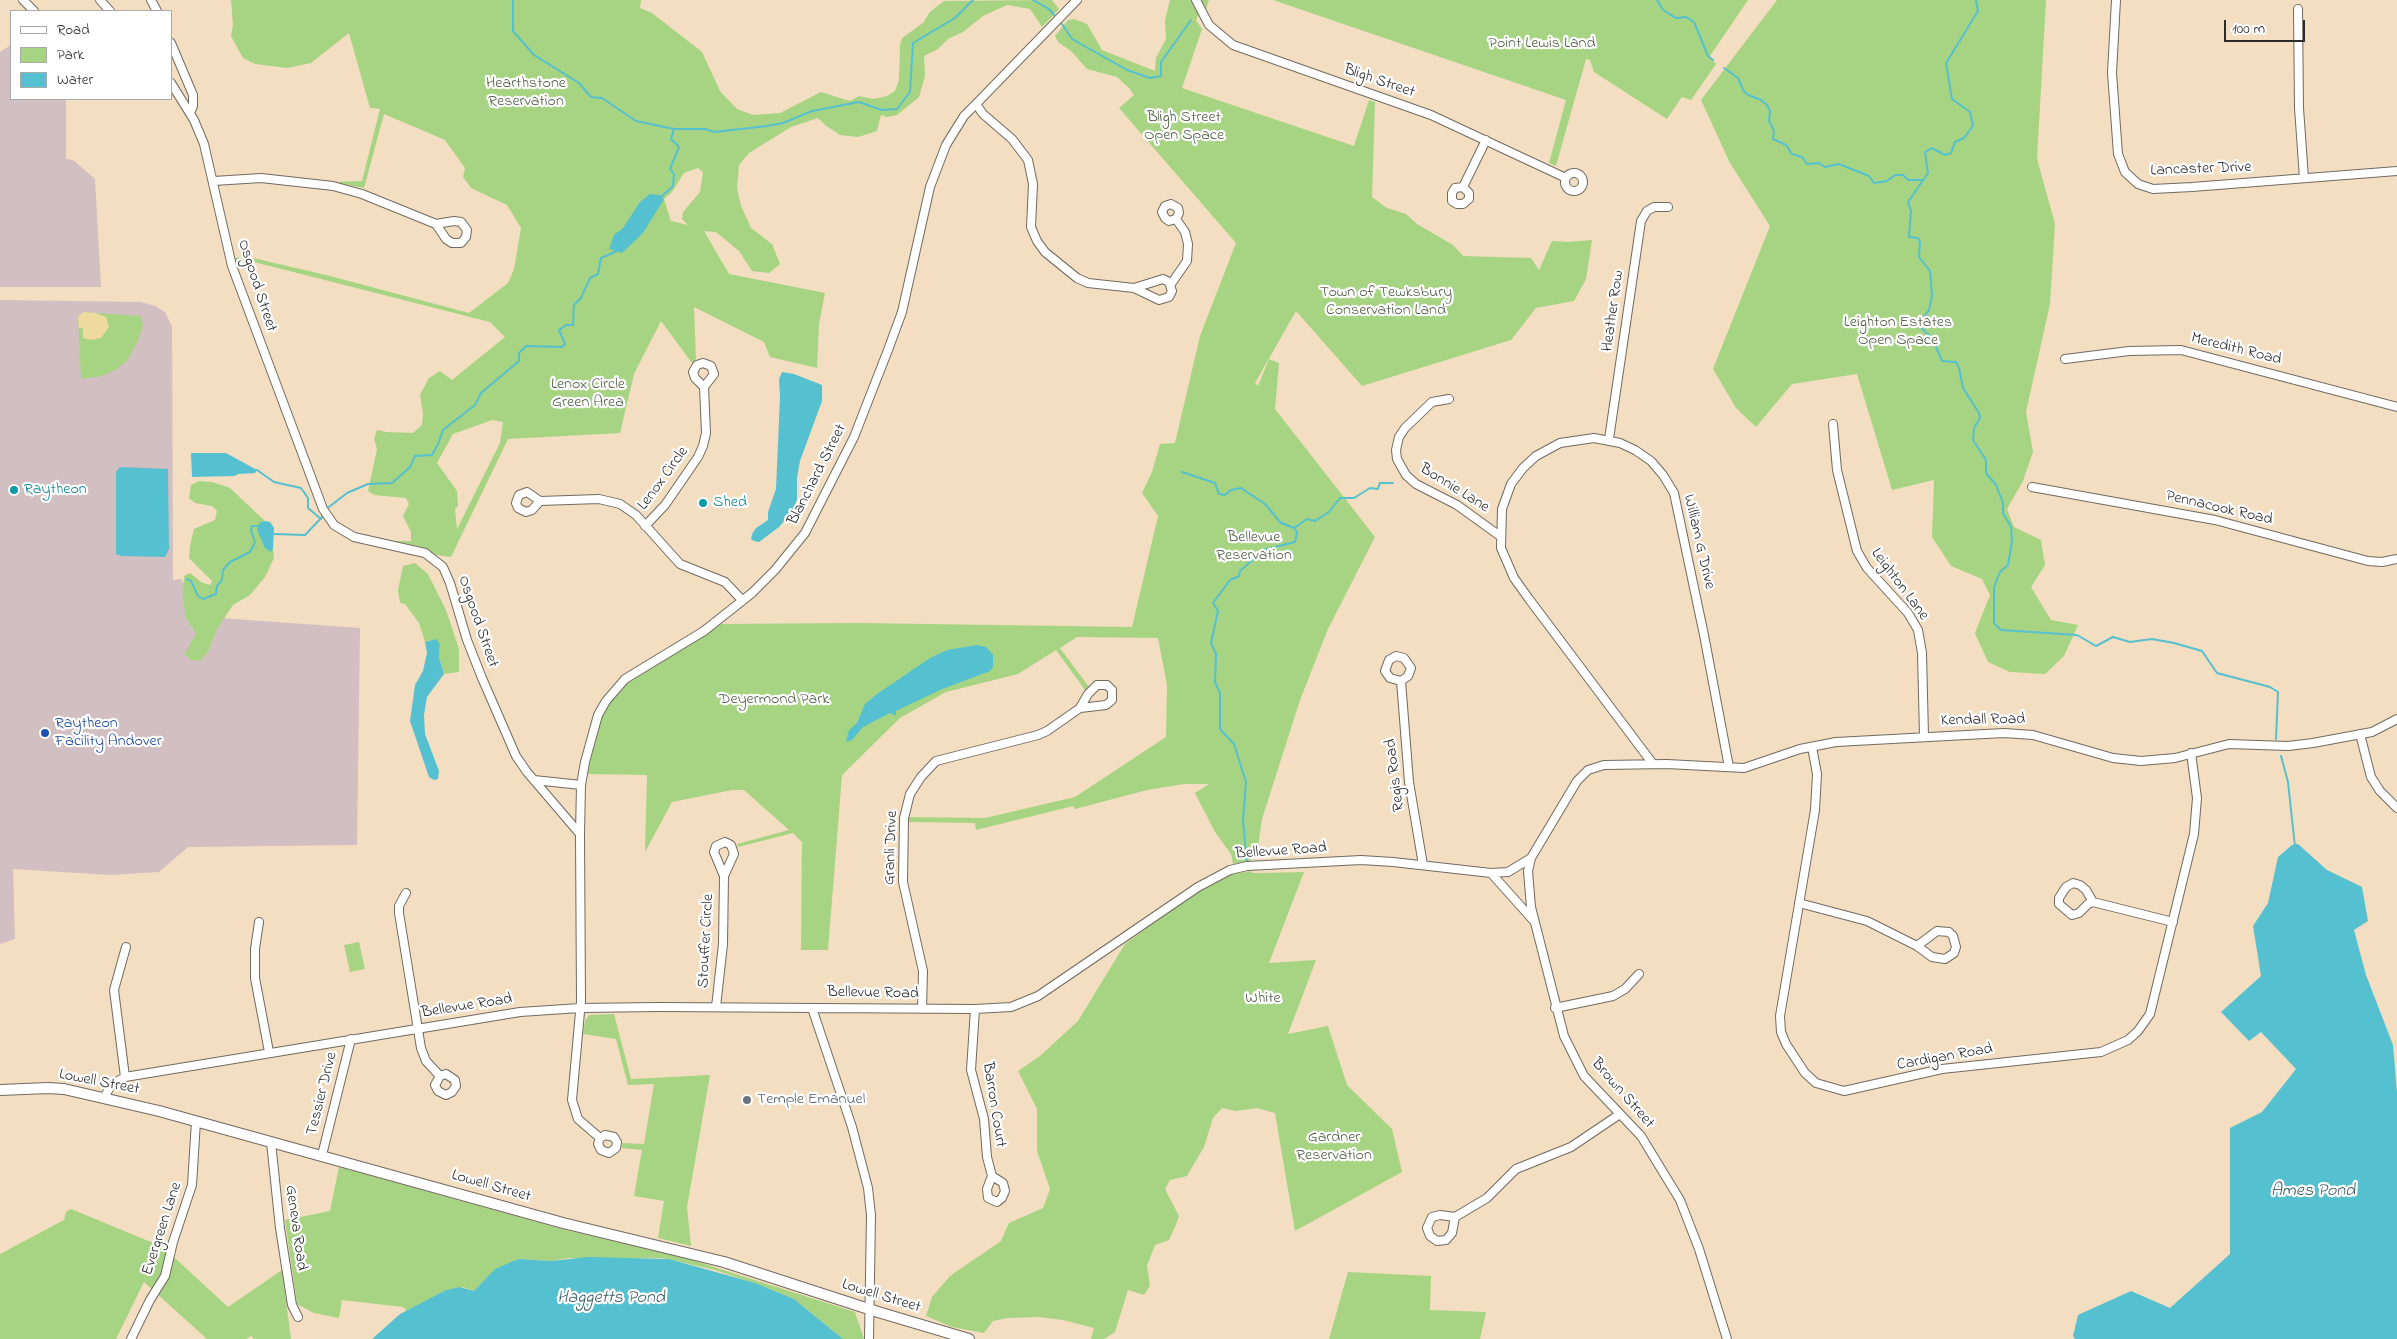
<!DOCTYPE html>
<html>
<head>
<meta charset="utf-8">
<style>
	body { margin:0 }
	#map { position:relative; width:2397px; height:1339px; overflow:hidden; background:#f3dec1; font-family:"Indie Flower",sans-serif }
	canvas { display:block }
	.legend { position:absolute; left:10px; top:10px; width:162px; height:90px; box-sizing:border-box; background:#fff; border:1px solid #aaa; margin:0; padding:6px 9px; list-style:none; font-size:15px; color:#2b2b2b }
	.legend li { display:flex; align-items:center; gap:10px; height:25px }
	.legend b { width:25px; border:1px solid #aaa }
	.scale { position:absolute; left:2224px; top:20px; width:81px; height:22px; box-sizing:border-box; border:2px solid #2b2b2b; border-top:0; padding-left:6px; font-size:15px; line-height:18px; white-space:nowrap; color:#2b2b2b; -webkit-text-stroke:4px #fff; paint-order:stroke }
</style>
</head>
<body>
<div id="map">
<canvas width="2397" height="1339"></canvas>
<ul class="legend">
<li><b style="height:6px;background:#fff"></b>Road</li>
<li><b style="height:14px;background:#a6d482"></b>Park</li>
<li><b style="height:14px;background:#55c0cf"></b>Water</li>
</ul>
<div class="scale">100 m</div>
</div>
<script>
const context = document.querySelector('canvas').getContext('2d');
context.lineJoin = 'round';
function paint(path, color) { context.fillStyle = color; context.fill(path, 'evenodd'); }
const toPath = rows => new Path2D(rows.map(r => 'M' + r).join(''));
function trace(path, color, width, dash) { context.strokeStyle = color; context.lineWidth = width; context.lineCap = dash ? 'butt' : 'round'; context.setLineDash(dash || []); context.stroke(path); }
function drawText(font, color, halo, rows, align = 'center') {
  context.font = font + ' "Indie Flower",sans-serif'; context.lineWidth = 4.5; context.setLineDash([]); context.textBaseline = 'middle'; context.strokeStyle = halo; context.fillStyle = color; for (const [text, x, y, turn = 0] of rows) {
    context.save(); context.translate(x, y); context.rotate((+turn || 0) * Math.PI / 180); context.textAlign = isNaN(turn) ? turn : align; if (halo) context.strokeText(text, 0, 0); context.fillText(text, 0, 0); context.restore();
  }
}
const industrial = toPath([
	[11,45,11,99,66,99,66,159,73,160,95,179,101,287,0,287,0,52],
	[0,300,141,302,155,306,165,312,172,326,173,580,181,579,206,617,360,628,357,845,188,847,159,872,111,875,13,869,15,939,0,944]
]);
const green = toPath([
	[231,0,641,0,640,8,652,13,702,52,720,91,737,109,753,115,780,113,821,92,850,101,859,96,874,99,887,96,895,91,899,80,900,45,902,38,923,23,930,12,944,1,1052,0,1059,9,1042,27,1030,9,1007,5,983,16,963,32,948,39,938,49,924,56,925,76,919,97,897,115,887,117,881,115,877,131,858,137,840,135,825,125,818,118,791,127,749,153,739,165,737,188,741,206,751,228,772,244,780,264,769,273,752,271,739,251,716,232,704,231,729,274,825,293,819,324,817,368,770,357,764,342,694,307,696,359,692,363,661,321,634,374,620,433,508,439,451,557,436,555,418,546,394,541,411,541,411,532,403,516,409,504,406,498,374,495,368,491,377,449,374,439,377,430,386,432,413,433,422,425,423,413,420,395,429,378,440,371,452,380,505,337,490,322,254,262,236,263,234,258,249,257,330,276,469,313,508,283,514,269,521,228,507,205,471,188,463,177,465,168,445,140,384,114,364,188,332,182,362,181,380,109,370,108,349,33,311,63,287,68,255,64,243,58,231,36,233,25],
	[698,168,703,172,700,192,683,212,682,219,688,225,671,221,664,199,672,192,684,173],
	[492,420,503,422,500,443,457,529,455,509,458,506,457,491,437,463,453,434],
	[1170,0,1209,0,1206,9,1203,5,1196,20,1202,29,1182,88,1354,146,1369,100,1375,102,1372,197,1387,208,1406,214,1417,224,1453,245,1463,256,1531,258,1539,270,1552,241,1567,242,1592,240,1586,279,1574,301,1536,308,1511,340,1362,386,1296,311,1255,383,1258,386,1269,359,1279,363,1275,409,1375,537,1328,629,1300,700,1262,819,1257,854,1249,861,1233,864,1231,854,1215,832,1195,793,1209,784,1184,784,1147,790,1075,809,1073,806,976,830,975,823,909,822,909,817,985,818,1075,797,1166,737,1167,685,1158,638,1077,637,1060,648,1089,687,1085,690,1056,650,1018,674,946,692,900,718,842,775,828,950,801,950,802,842,793,833,738,847,737,844,789,830,744,790,732,790,672,802,645,852,647,775,587,774,602,717,615,695,627,684,720,624,858,623,1132,627,1158,516,1142,493,1152,472,1160,444,1175,443,1200,336,1236,243,1119,108,1134,95,1129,88,1117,77,1087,69,1071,51,1058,42,1055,36,1068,20,1074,19,1087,24,1102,50,1155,71,1156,58,1166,39,1165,20],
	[1273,0,1748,0,1710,56,1716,64,1691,100,1682,97,1667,119,1594,72,1590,60,1586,59,1556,166,1549,163,1566,100],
	[1777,0,2046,0,2037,159,2055,224,2050,304,2026,412,2033,452,2023,481,2007,509,2014,527,2041,540,2045,565,2031,587,2051,620,2078,625,2064,656,2045,674,2010,672,1988,662,1975,633,1990,595,1982,579,1951,566,1932,537,1934,480,1892,490,1857,374,1792,384,1756,427,1736,408,1713,369,1770,226,1730,163,1701,100],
	[83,312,141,316,143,325,137,343,127,361,115,370,101,376,81,379,78,317],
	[199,481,212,482,230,488,265,521,260,522,271,551,273,549,274,558,265,577,250,595,233,605,217,629,208,652,200,661,191,660,185,654,196,634,186,618,183,599,184,576,190,573,201,582,210,585,212,581,189,558,190,546,194,529,215,520,217,511,212,506,195,503,189,498,191,485],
	[415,563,428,574,446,610,459,649,459,672,444,674,439,657,440,647,431,640,425,642,419,623,405,604,400,603,398,590,403,566],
	[1252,871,1252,873,1262,873,1304,872,1269,963,1316,960,1288,1034,1328,1026,1347,1085,1392,1129,1402,1172,1295,1231,1275,1113,1257,1108,1236,1111,1222,1108,1213,1118,1204,1147,1187,1176,1170,1180,1165,1189,1179,1216,1175,1227,1169,1240,1155,1245,1147,1266,1150,1286,1144,1295,1128,1290,1115,1332,1104,1339,1091,1339,1094,1328,1063,1320,1038,1317,1007,1318,993,1321,984,1333,952,1327,926,1316,932,1297,950,1276,1001,1241,1009,1223,1043,1208,1050,1189,1037,1151,1037,1109,1018,1071,1040,1056,1078,1021,1125,944,1199,890,1230,874],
	[359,942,365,969,350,972,344,945],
	[614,1014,631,1079,710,1075,687,1207,691,1246,658,1238,664,1201,634,1196,642,1150,622,1148,622,1143,644,1144,654,1084,628,1085,616,1039,583,1034,585,1021,589,1015],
	[339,1167,562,1229,692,1260,855,1312,864,1339,843,1339,794,1299,765,1287,715,1270,663,1258,569,1258,551,1261,519,1259,496,1269,474,1291,463,1287,446,1290,407,1311,403,1307,342,1300,339,1318,314,1313,297,1304,285,1220,330,1211],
	[71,1209,163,1247,228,1307,282,1270,291,1339,254,1339,251,1336,246,1339,207,1339,144,1282,116,1339,0,1339,0,1254,64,1220,66,1212],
	[1348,1272,1431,1276,1430,1310,1486,1312,1480,1339,1329,1339]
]);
const sand = toPath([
	[83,312,96,313,106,317,109,327,101,338,91,340,83,338,83,328,79,328,78,317]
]);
const water = toPath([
	[650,194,660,195,664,199,643,233,622,253,609,249,614,235,623,228,640,202],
	[782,372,794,374,822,385,822,401,800,461,797,478,797,499,793,511,779,527,759,542,754,541,751,539,752,534,756,528,768,520,768,512,776,489,780,397,779,379],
	[191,453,226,453,257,470,255,473,238,474,235,476,192,477],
	[120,467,168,469,169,549,165,557,121,556,116,554,116,472],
	[265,521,270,522,274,528,273,549,271,552,265,548,257,530,260,522],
	[436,639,440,644,439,657,444,674,427,697,424,715,425,734,439,771,438,779,434,780,429,777,410,721,415,685,423,671,427,653,425,642],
	[977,645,986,647,993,655,993,667,990,671,940,690,896,711,896,716,890,713,863,727,852,740,846,742,849,730,857,723,865,704,877,694,930,658,947,650],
	[2298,844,2327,870,2362,887,2368,921,2354,930,2366,975,2393,1045,2397,1092,2397,1339,2075,1339,2073,1336,2078,1315,2131,1291,2170,1308,2230,1254,2230,1128,2262,1112,2296,1069,2261,1032,2249,1041,2221,1012,2261,976,2253,926,2268,903,2278,857,2292,845],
	[588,1257,669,1259,755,1283,794,1299,843,1339,372,1339,400,1314,446,1290,460,1287,474,1291,495,1269,511,1262,519,1259,551,1261]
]);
const stream = toPath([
	[513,0,513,31,534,55,579,83,591,97,602,98,636,121,674,129,705,129,714,132,767,126,783,123,812,111,859,102,882,110,897,109,910,92,913,43,955,18,973,0],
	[1033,0,1049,9,1054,15],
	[1657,0,1663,10,1676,18,1686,17,1694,22,1708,56,1713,60],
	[1976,0,1978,11,1946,63,1952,99,1970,112,1973,126,1964,138,1955,142,1951,153,1945,155,1932,148,1925,152,1928,173,1908,202,1911,211,1909,237,1918,238,1920,242,1919,257,1930,271,1932,296,1929,310,1918,325,1932,338,1942,361,1956,362,1959,368,1963,388,1979,413,1980,418,1974,428,1973,440,1986,460,1986,473,1996,485,2003,503,2003,513,2011,527,2012,541,2008,565,2000,572,1994,587,1994,623,2001,630,2077,635,2096,646,2113,637,2130,642,2152,639,2174,643,2202,651,2217,673,2270,687,2278,692,2276,739],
	[1062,24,1072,39,1127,70,1150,78,1161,76,1161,62,1191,20],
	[1724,68,1738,78,1743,90,1748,95,1761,100,1767,105,1770,111,1769,121,1774,131,1773,139,1786,145,1792,154,1802,157,1807,164,1819,163,1825,167,1839,164,1869,176,1874,183,1887,181,1895,175,1903,175,1908,180,1922,180],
	[661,197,673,186,674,174,670,169,679,147,671,139,674,129],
	[257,470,274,482,301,488,308,498,308,508,321,519],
	[1182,472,1215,483,1219,494,1225,495,1231,490,1241,488,1265,504,1281,523,1294,528,1297,532,1295,542,1263,550,1259,554,1240,571,1239,576,1230,580,1213,603,1218,611,1211,643,1216,654,1215,682,1220,693,1220,729,1234,744,1246,782,1243,820,1247,864],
	[329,507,347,493,368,484,392,483,410,467,415,456,432,455,438,444,443,430,475,405,481,393,519,361,519,353,526,346,562,347,565,344,559,330,566,325,573,325,574,305,581,298,590,278,598,274,601,258,617,251],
	[1294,528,1307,519,1315,521,1329,512,1340,498,1354,498,1370,488,1378,489,1380,483,1393,483],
	[274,534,305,535,323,516],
	[187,579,191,581,198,596,203,599,216,594,217,586,222,580,223,570,230,562,250,552,255,543,251,530,252,526,258,526],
	[2281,756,2288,782,2295,847]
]);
const minor = toPath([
	[23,0,34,11],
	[100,0,110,11],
	[151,0,157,11],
	[1196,0,1209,25,1233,45,1431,115,1566,178],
	[2116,0,2112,73,2118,154,2125,172,2138,184,2153,189,2192,187,2397,171],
	[2298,9,2299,108,2304,178],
	[171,43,193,95,193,106,190,113],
	[171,83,194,120,204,144,232,266,323,509,334,525,354,537,425,553,443,567,450,583,467,640,482,678,516,756,527,772,580,834,581,1001,572,1100,578,1119,600,1138,598,1144,601,1150,609,1153,616,1148,617,1142,614,1137,605,1135,600,1138],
	[976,104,983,114,1012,139,1028,160,1033,184,1031,227,1037,241,1045,252,1077,278,1088,283,1134,288,1159,300,1169,297,1172,291,1169,282,1163,279,1134,288],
	'1565 182a9 9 0 1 1 18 0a9 9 0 1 1-18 0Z',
	[214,181,261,178,333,186,362,194,436,224,446,239,452,243,461,243,466,237,467,230,461,222,454,221,436,224],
	[1463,187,1469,193,1469,199,1463,204,1457,204,1452,201,1452,193,1455,188,1463,187,1486,140],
	[1171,284,1187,261,1188,244,1185,232,1176,219,1179,213,1178,208,1171,204,1165,206,1162,212,1165,218,1169,221,1176,219],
	[2065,359,2129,351,2181,350,2397,407],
	[1449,399,1432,402,1405,428,1399,437,1396,450,1397,459,1406,475,1416,484,1457,505,1500,536],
	[1833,424,1837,470,1857,551,1867,568,1908,613,1918,630,1922,653,1924,736],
	[1609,439,1641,221,1647,211,1654,207,1668,207],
	[2032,487,2215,520,2368,561,2382,562,2397,559],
	[540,501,532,510,526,512,518,508,516,503,519,495,527,492,540,501,599,499,620,504,636,515,680,564,725,582,742,600],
	[645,526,665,505,698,457,703,446,706,433,704,387,714,374,711,366,703,363,697,365,693,372,695,378,704,387],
	[1401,681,1390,678,1385,671,1389,660,1396,656,1404,658,1411,668,1408,676,1401,681,1409,782,1423,865],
	[2360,734,2371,777,2380,791,2397,808],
	[1812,747,1817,774,1815,810,1780,1016,1781,1032,1786,1044,1805,1073,1816,1083,1844,1091,1942,1069,2101,1052,2128,1040,2138,1031,2150,1014,2194,834,2197,798,2191,753],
	[1653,764,1529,599,1514,578,1501,548,1502,509,1511,484,1523,468,1536,456,1560,443,1594,438,1620,443,1635,450,1651,461,1663,475,1674,493,1704,635,1729,767],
	[534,780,581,785],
	[580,834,581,785,585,762,598,715,606,701,625,679,704,631,752,593,775,570,805,533,854,437,888,350,902,312,930,187,946,145,964,116,976,104,1077,0],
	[1531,858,1528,871,1531,907,1564,1036,1584,1076,1641,1136,1680,1200,1699,1249,1727,1339],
	[1491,873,1533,920],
	[406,893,399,906,399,913,421,1048,426,1061,440,1076,435,1085,438,1091,446,1095,452,1092,456,1086,455,1080,446,1074,440,1076],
	[2093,902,2086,890,2080,885,2073,883,2066,887,2059,898,2059,904,2072,915,2079,913,2088,904,2093,902,2173,922],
	[1799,903,1867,921,1917,946,1937,931,1949,932,1953,936,1956,947,1954,953,1945,959,1932,957,1917,946],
	[259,922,255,949,255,978,269,1052],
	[716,1007,723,944,724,876,734,854,731,845,725,842,716,846,714,852,724,876],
	[812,1008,852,1127,868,1188,871,1215,869,1339],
	[1555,1008,1613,996,1625,989,1639,974],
	[922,1009,923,971,903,882,904,818,910,794,921,777,936,761,1038,735,1047,731,1080,708,1106,705,1112,700,1112,690,1107,685,1097,685,1088,694,1080,708],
	[975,1009,971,1070,984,1119,987,1157,992,1176,987,1189,988,1198,997,1202,1002,1198,1005,1191,1003,1183,992,1176],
	[125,1077,114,990,126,947],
	[104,1098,111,1085,125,1077,520,1012,580,1008,659,1007,975,1009,1011,1007,1038,996,1198,887,1230,870,1247,866,1361,860,1393,862,1491,873,1508,872,1531,858,1577,781,1588,770,1604,765,1667,764,1744,768,1800,749,1836,742,2004,733,2033,735,2113,758,2141,761,2175,758,2229,744,2288,746,2313,743,2372,732,2397,719],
	[271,1142,280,1228,292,1305,298,1317],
	[322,1155,351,1039],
	[1455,1217,1440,1215,1432,1217,1427,1228,1430,1236,1437,1241,1446,1240,1452,1233,1455,1217,1487,1198,1516,1169,1571,1147,1620,1114],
	[131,1339,150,1300,165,1276,173,1242,192,1185,196,1121]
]);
const major = toPath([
	[0,1090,48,1088,64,1089,159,1111,563,1223,724,1262,878,1312,969,1339]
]);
const markers = [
	[14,490,5,"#0f9aa8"],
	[703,503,5,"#0f9aa8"],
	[45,733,5,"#1a4fb4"],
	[747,1100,5,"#6b7280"]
];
const parkNames = [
	["Point Lewis Land",1542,44],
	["Hearthstone",526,84],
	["Reservation",526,102],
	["Bligh Street",1184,118],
	["Open Space",1184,136],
	["Town of Tewksbury",1386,293],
	["Conservation Land",1386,311],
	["Leighton Estates",1898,323],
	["Open Space",1898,341],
	["Lenox Circle",588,385],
	["Green Area",588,403],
	["Bellevue",1254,538],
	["Reservation",1254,556],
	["Deyermond Park",774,700],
	["White",1263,999],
	["Gardner",1334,1138],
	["Reservation",1334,1156]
];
const streetNames = [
	["Bligh Street",1379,82,19],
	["Lancaster Drive",2201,170,-2],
	["Osgood Street",256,286,72],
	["Heather Row",1614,311,-82],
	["Meredith Road",2236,350,14],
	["Blanchard Street",818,475,-63],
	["Lenox Circle",664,479,-54],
	["Bonnie Lane",1454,489,32],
	["Pennacook Road",2219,509,13],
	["William G Drive",1698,542,77],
	["Leighton Lane",1899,585,53],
	["Osgood Street",477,622,71],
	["Kendall Road",1983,721,-1],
	["Regis Road",1396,775,-97],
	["Granli Drive",892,848,-88],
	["Bellevue Road",1281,852,-4],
	["Stouffer Circle",707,941,-87],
	["Bellevue Road",873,994,1],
	["Bellevue Road",467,1007,-9],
	["Cardigan Road",1945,1058,-10],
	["Lowell Street",99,1083,11],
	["Tessier Drive",323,1094,-76],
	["Brown Street",1622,1094,49],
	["Barron Court",993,1105,81],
	["Lowell Street",491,1187,16],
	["Geneva Road",295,1228,82],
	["Evergreen Lane",163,1229,-72],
	["Lowell Street",881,1297,17]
];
const cultureNames = [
	["Raytheon",24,490],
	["Shed",713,503]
];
const transitNames = [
	["Raytheon",55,724],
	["Facility Andover",55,742]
];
const worshipNames = [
	["Temple Emanuel",757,1100]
];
const waterNames = [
	["Ames Pond",2313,1192],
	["Haggetts Pond",611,1299]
];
paint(industrial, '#d2bfc1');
paint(green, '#a6d482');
paint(sand, '#eeda9e');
paint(water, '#55c0cf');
trace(stream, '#55c0cf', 2);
trace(minor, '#716a60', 10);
trace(major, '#716a60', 12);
trace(minor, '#fff', 8);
trace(major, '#fff', 10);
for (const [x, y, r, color] of markers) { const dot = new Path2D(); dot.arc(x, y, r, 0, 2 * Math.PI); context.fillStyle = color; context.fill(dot); trace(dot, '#fff', 2); }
drawText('16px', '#505e45', '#fff', parkNames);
drawText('16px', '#2b2b2b', '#fff', streetNames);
drawText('16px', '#0d838f', '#fff', cultureNames, 'left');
drawText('16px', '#164399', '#fff', transitNames, 'left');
drawText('16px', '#5b616d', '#fff', worshipNames, 'left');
drawText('italic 18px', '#3a5f64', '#fff', waterNames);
</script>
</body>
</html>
